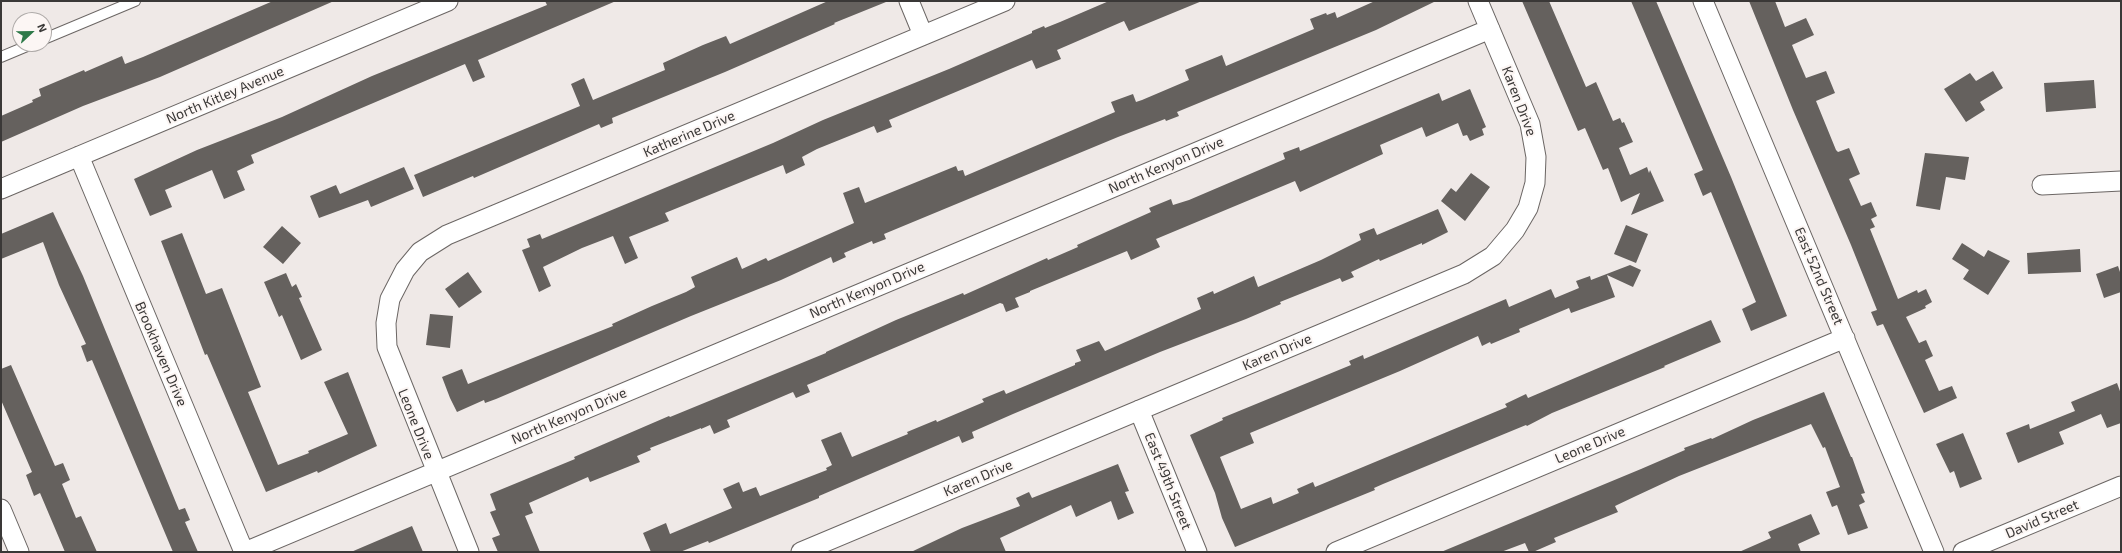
<!DOCTYPE html>
<html>
<head>
<meta charset="utf-8">
<style>
	body { margin:0 }
	#map { position:relative; width:2122px; height:553px; overflow:hidden; background:#efe9e7; font-family:"Exo 2",sans-serif }
	canvas { display:block }
	.frame { position:absolute; inset:0; border:2px solid #3a3837; pointer-events:none }
	.north { position:absolute; left:12px; top:12px; width:40px; height:40px; box-sizing:border-box; background:#fcf6f4; border:1px solid #aeaaa8; border-radius:50%; rotate:68deg; font-size:11px; font-weight:700; line-height:16px; text-align:center; color:#3a3837 }
	.north::after { content:''; display:block; margin:auto; width:14px; height:18px; background:#2d7948; clip-path:polygon(50% 0,100% 100%,50% 72%,0 100%) }
</style>
</head>
<body>
<div id="map">
<canvas width="2122" height="553"></canvas>
<div class="frame"></div>
<div class="north">N</div>
</div>
<script>
const context = document.querySelector('canvas').getContext('2d');
context.lineJoin = 'round';
function paint(path, color) { context.fillStyle = color; context.fill(path, 'evenodd'); }
const toPath = rows => new Path2D(rows.map(r => 'M' + r).join(''));
function trace(path, color, width, dash) { context.strokeStyle = color; context.lineWidth = width; context.lineCap = dash ? 'butt' : 'round'; context.setLineDash(dash || []); context.stroke(path); }
function drawText(font, color, halo, rows, align = 'center') {
  context.font = font + ' "Exo 2",sans-serif'; context.lineWidth = 4; context.setLineDash([]); context.textBaseline = 'middle'; context.strokeStyle = halo; context.fillStyle = color; for (const [text, x, y, turn = 0] of rows) {
    context.save(); context.translate(x, y); context.rotate((+turn || 0) * Math.PI / 180); context.textAlign = isNaN(turn) ? turn : align; if (halo) context.strokeText(text, 0, 0); context.fillText(text, 0, 0); context.restore();
  }
}
const building = toPath([
	[273,1,334,1,160,77,83,106,1,142,1,116,33,102,32,100,41,96,39,89,84,70,85,72,122,56,125,64,143,57],
	[545,1,616,1,478,60,485,77,473,82,465,64,251,155,254,163,237,171,245,190,224,199,212,170,165,190,172,207,150,216,134,179,197,150,282,117,372,76,547,5],
	[828,1,886,2,834,23,835,24,725,72,612,118,613,123,601,128,599,124,474,178,473,176,423,197,414,175,580,106,571,84,584,78,593,100,665,70,663,63,703,45,726,36,730,44],
	[1109,1,1202,1,1129,31,1124,21,1057,50,1061,59,1036,69,1032,60,889,120,892,127,877,133,874,126,817,149,802,157,805,165,786,174,783,165,665,213,669,221,629,237,638,258,625,264,613,236,582,248,543,267,551,286,539,292,522,250,530,247,527,239,540,234,542,239,773,143,823,120,949,69,1032,33,1032,31,1044,26,1045,28,1060,22],
	[1375,1,1436,1,1376,30,1177,112,1179,116,1166,121,1165,119,1118,137,884,234,886,239,873,244,872,241,844,253,846,257,833,263,831,257,781,280,691,316,496,399,485,403,484,400,457,412,450,398,442,377,462,369,468,384,613,326,612,324,652,306,686,292,695,287,691,277,737,257,742,269,766,258,768,261,854,223,843,193,859,187,865,203,956,166,958,171,963,170,965,176,1115,112,1111,102,1133,94,1136,102,1142,100,1189,80,1185,70,1222,55,1226,66,1314,29,1310,19,1326,13,1327,15,1335,12,1337,18],
	[1522,1,1549,1,1586,87,1596,82,1613,121,1620,118,1622,123,1624,122,1633,142,1619,148,1630,175,1647,167,1649,173,1650,170,1664,201,1631,215,1640,193,1621,202,1608,168,1603,170,1585,128,1578,131],
	[1631,1,1656,1,1731,177,1787,316,1751,331,1742,309,1756,302,1711,192,1703,196,1694,174,1703,170],
	[1749,1,1775,1,1785,27,1806,18,1814,35,1792,45,1794,50,1806,78,1826,71,1835,93,1816,101,1836,150,1838,152,1849,148,1860,174,1849,179,1861,206,1871,202,1877,216,1871,219,1875,227,1870,229,1898,299,1917,290,1918,293,1926,289,1932,302,1925,306,1926,308,1906,317,1919,343,1926,340,1933,356,1925,360,1939,391,1952,386,1957,398,1924,413,1883,324,1877,326,1871,312,1877,310,1851,245,1793,110],
	[1993,71,2003,88,1980,102,1985,110,1966,122,1944,89,1970,73,1976,81],
	[2094,80,2096,108,2046,112,2044,83],
	[1470,89,1486,127,1482,129,1484,135,1470,141,1467,135,1463,136,1458,123,1426,137,1422,127,1380,145,1383,154,1300,192,1295,181,1156,239,1160,247,1131,260,1127,251,1030,291,1030,292,1015,298,1019,307,1006,312,1003,304,1000,303,807,385,810,392,796,398,793,392,727,420,730,427,714,434,710,425,701,429,701,428,650,448,651,450,637,456,640,462,590,482,588,477,529,503,533,513,525,516,540,552,498,552,492,538,500,535,490,512,496,510,490,494,575,459,574,457,669,416,670,417,826,353,826,352,896,320,963,293,964,295,1047,258,1048,260,1078,247,1077,245,1151,212,1149,208,1171,199,1173,205,1189,200,1285,159,1283,153,1299,147,1300,151,1439,93,1442,101],
	[1925,153,1969,157,1965,180,1946,177,1940,210,1916,206],
	[404,167,414,189,371,207,368,200,319,218,310,196,336,185,340,194],
	[1471,173,1490,187,1465,221,1441,201,1451,188,1456,192],
	[1438,209,1448,232,1422,245,1422,243,1380,261,1379,259,1351,272,1354,277,1342,282,1340,278,1280,302,1281,304,1246,319,1160,352,1013,414,972,432,974,438,962,443,959,436,819,496,819,498,709,543,708,541,680,552,651,552,643,533,666,523,670,534,732,508,723,489,739,482,743,492,756,487,760,496,827,470,826,468,832,465,821,440,841,432,852,457,908,434,907,432,936,420,937,422,984,402,982,399,1004,390,1006,394,1075,365,1075,363,1081,361,1076,350,1099,341,1105,351,1201,309,1197,298,1213,291,1214,294,1254,276,1258,287,1321,260,1361,240,1359,234,1374,228,1377,235],
	[53,212,83,276,179,510,185,508,190,520,185,522,198,552,173,552,92,360,87,362,81,346,86,344,59,285,43,242,1,259,1,234],
	[1626,225,1648,234,1636,263,1614,254],
	[282,226,301,243,283,264,263,247],
	[182,233,206,294,222,288,261,387,248,392,278,465,309,453,308,451,348,434,324,382,348,372,377,446,318,473,317,471,266,492,207,354,205,355,161,241],
	[1962,243,1984,257,1988,250,2010,261,1988,295,1963,279,1969,270,1952,259],
	[2080,249,2081,272,2028,274,2027,253],
	[1630,265,1641,270,1633,287,1607,275,1615,297,1571,313,1569,308,1519,329,1520,332,1491,344,1490,342,1482,346,1478,336,1400,371,1250,433,1254,443,1220,457,1241,509,1271,497,1273,504,1299,493,1297,489,1313,482,1315,487,1507,407,1505,404,1526,394,1528,398,1711,320,1721,342,1664,366,1665,367,1552,413,1527,426,1526,425,1463,451,1383,484,1374,488,1375,490,1235,547,1222,518,1215,493,1190,435,1223,420,1222,418,1351,365,1349,361,1363,355,1364,359,1506,299,1509,307,1551,289,1555,298,1579,288,1576,281,1590,276,1591,280],
	[2118,266,2121,275,2121,292,2104,298,2096,274],
	[468,272,482,292,459,308,445,289],
	[286,273,292,287,296,284,302,297,299,298,322,350,301,360,282,315,279,317,264,282],
	[430,314,453,316,450,348,426,345],
	[11,365,55,466,63,463,70,480,62,484,76,518,81,516,97,552,65,552,40,493,34,496,26,475,32,472,1,400,1,369],
	[2117,383,2121,394,2121,423,2107,428,2101,414,2059,432,2064,444,2018,463,2006,433,2029,424,2030,429,2075,411,2071,402],
	[1824,392,1851,457,1852,457,1865,493,1861,494,1865,502,1859,505,1868,528,1848,535,1837,505,1832,507,1826,492,1840,487,1825,447,1823,448,1811,424,1679,476,1636,496,1615,506,1618,512,1554,538,1556,542,1533,552,1529,552,1525,543,1501,552,1441,552,1641,469,1685,450,1684,448,1711,438,1712,439,1753,420],
	[1963,433,1982,479,1960,488,1954,471,1950,473,1936,444],
	[1118,464,1129,491,1125,492,1134,513,1118,520,1111,501,1076,517,1071,505,1000,538,1006,552,911,552,962,528,1020,506,1016,498,1029,492,1032,498],
	[1811,514,1820,534,1798,544,1801,552,1739,552,1771,538,1768,532],
	[412,526,423,552,351,552]
]);
const service = toPath([
	[44,39,135,1],
	[1,57,32,44]
]);
const minor = toPath([
	[909,1,923,35],
	[1703,1,1934,552],
	[79,156,244,552],
	[2042,185,2121,181],
	[1,189,448,1],
	[1139,410,1197,552],
	[1,509,19,552],
	[245,552,1490,29],
	[469,552,387,347,386,323,390,299,405,270,420,252,447,235,1005,1],
	[801,552,1464,274,1493,256,1515,230,1528,208,1535,183,1536,157,1530,124,1478,1],
	[1336,552,1845,338],
	[1963,552,2121,486]
]);
const streetNames = [
	["North Kitley Avenue",225,95,-23],
	["Karen Drive",1519,101,69],
	["Katherine Drive",689,134,-23],
	["North Kenyon Drive",1166,165,-23],
	["East 52nd Street",1819,276,67],
	["North Kenyon Drive",867,290,-23],
	["Karen Drive",1277,352,-23],
	["Brookhaven Drive",161,354,67],
	["North Kenyon Drive",569,416,-23],
	["Leone Drive",416,424,68],
	["Leone Drive",1590,445,-23],
	["Karen Drive",978,478,-23],
	["East 49th Street",1168,481,68],
	["David Street",2042,519,-23]
];
paint(building, '#65615e');
trace(service, '#6b6664', 12);
trace(minor, '#6b6664', 21);
trace(service, '#fff', 10);
trace(minor, '#fff', 19);
drawText('14px', '#3a3837', '#fcf6f4', streetNames);
</script>
</body>
</html>
